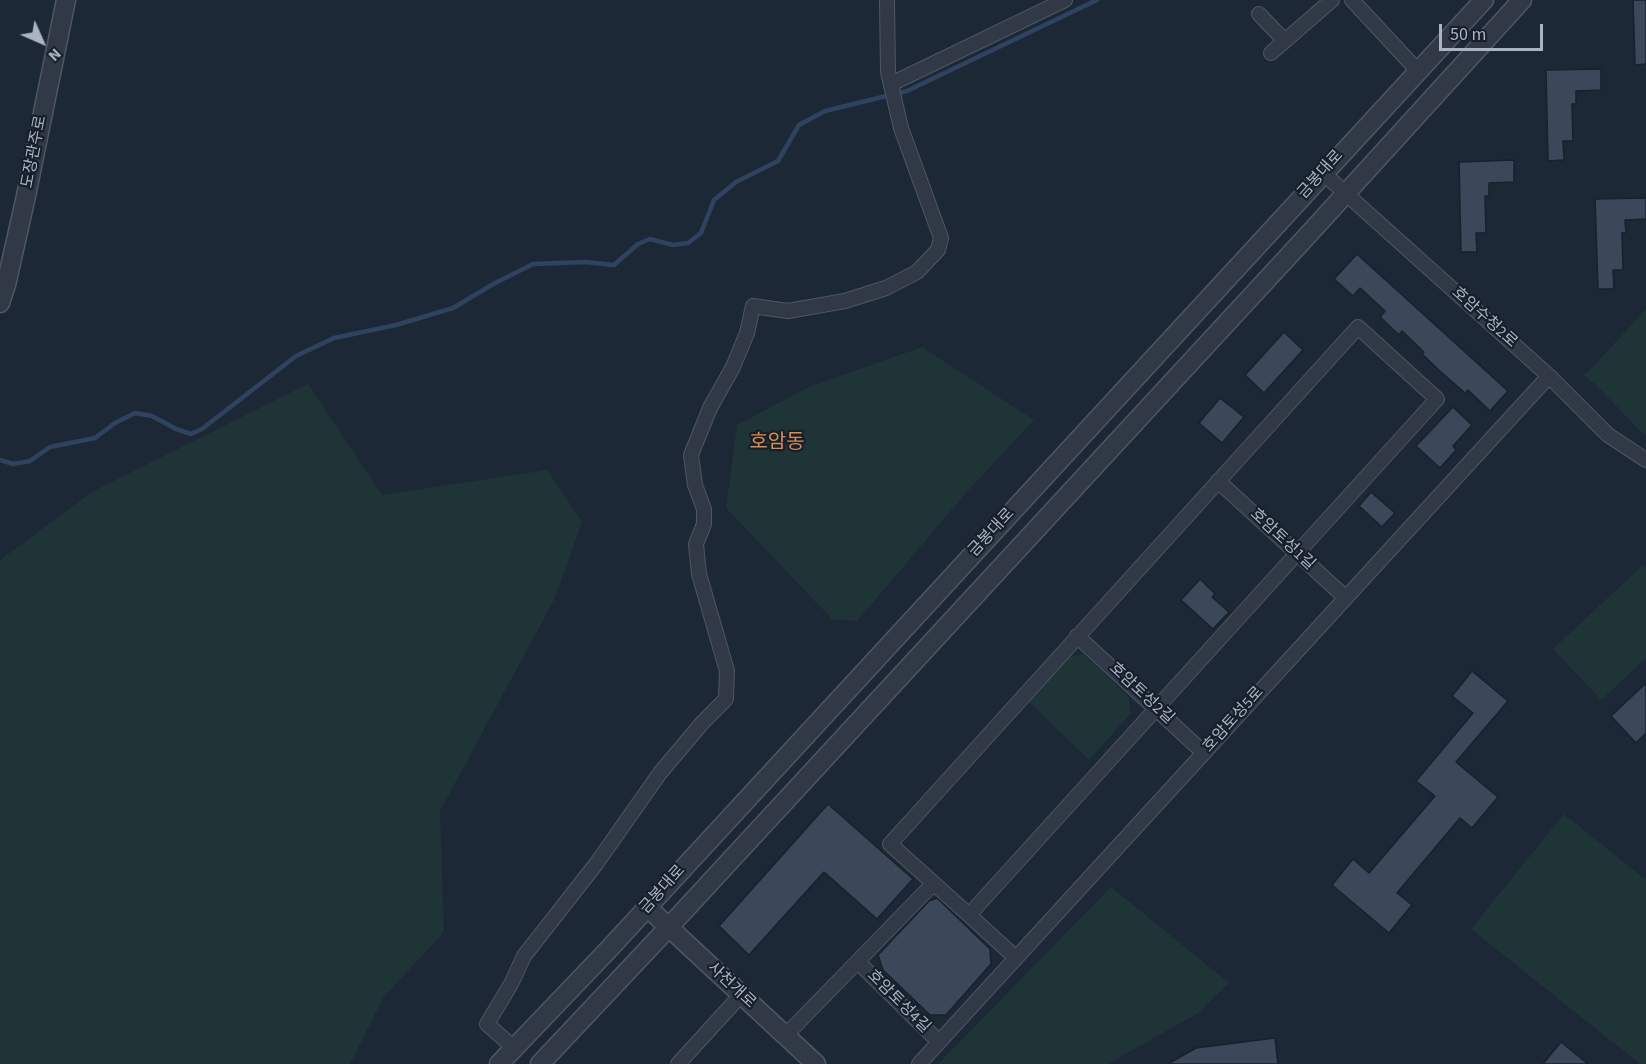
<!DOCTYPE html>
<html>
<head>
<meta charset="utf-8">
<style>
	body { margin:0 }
	#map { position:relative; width:1646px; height:1064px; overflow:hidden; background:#1d2836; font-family:"Source Sans 3",sans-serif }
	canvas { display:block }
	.north { position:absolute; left:12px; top:12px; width:60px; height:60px; -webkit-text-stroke:4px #171f2a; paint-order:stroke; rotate:135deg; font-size:16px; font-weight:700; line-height:24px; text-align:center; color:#aab4c4 }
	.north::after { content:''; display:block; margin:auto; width:21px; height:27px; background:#aab4c4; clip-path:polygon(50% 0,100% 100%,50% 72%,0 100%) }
	.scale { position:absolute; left:1439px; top:24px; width:104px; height:27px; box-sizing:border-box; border:3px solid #aab4c4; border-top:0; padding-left:8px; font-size:18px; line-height:21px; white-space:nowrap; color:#aab4c4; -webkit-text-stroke:4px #171f2a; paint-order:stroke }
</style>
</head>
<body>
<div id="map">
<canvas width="1646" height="1064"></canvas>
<div class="north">N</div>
<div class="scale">50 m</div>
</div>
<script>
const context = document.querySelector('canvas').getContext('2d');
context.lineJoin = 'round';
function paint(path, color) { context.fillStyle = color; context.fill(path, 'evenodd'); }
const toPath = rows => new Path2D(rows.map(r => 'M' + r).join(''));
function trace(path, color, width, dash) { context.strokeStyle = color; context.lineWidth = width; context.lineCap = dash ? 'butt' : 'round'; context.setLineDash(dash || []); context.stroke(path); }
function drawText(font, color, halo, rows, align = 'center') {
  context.font = font + ' "Source Sans 3","Noto Sans KR",sans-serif'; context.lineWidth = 4.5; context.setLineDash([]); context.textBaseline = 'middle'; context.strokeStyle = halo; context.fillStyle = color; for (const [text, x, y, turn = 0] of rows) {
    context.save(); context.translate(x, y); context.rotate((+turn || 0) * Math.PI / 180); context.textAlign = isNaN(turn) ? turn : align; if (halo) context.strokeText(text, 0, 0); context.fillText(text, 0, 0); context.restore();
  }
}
const green = toPath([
	[1646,309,1646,437,1595,384,1583,375,1592,368],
	[922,347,1034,420,965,494,857,621,832,619,726,508,737,425,809,387],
	[308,384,382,495,547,470,582,522,555,598,440,811,444,932,383,998,350,1064,0,1064,0,560,92,492],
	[1643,565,1646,568,1646,658,1601,700,1553,649],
	[1083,654,1128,696,1131,713,1089,760,1029,702,1068,657],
	[1564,814,1646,880,1646,1064,1640,1064,1471,929],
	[1111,887,1229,983,1198,1013,1108,1064,938,1064]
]);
const stream = toPath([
	[0,460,13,464,30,461,50,447,95,438,115,423,135,413,152,416,176,429,191,434,202,429,296,356,334,338,396,325,453,308,495,283,533,264,585,262,614,265,638,244,650,239,673,245,688,243,701,233,714,200,736,182,778,161,799,125,825,111,907,91,1097,0]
]);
const building = toPath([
	[1633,0,1646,0,1646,64,1635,65,1633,0],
	[1601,69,1601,90,1576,91,1576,104,1572,104,1573,141,1563,141,1564,160,1548,161,1546,70,1601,69],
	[1514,160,1514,182,1489,183,1489,196,1485,196,1486,233,1476,233,1477,252,1461,252,1459,162,1514,160],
	[1646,198,1646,219,1625,220,1626,233,1622,233,1623,270,1613,270,1614,289,1598,289,1595,199,1646,198],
	[1357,254,1508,391,1490,411,1468,390,1465,393,1442,373,1422,354,1424,352,1402,331,1399,335,1380,317,1385,311,1360,288,1353,296,1334,279,1357,254],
	[1284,332,1303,350,1264,393,1245,375,1284,332],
	[1220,398,1244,417,1222,443,1199,423,1220,398],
	[1453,407,1472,425,1453,446,1456,450,1440,468,1416,446,1453,407],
	[1371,492,1395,513,1382,527,1359,506,1371,492],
	[1200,579,1215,594,1212,597,1229,612,1213,629,1181,600,1200,579],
	[1472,671,1508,701,1456,762,1498,797,1472,828,1460,818,1397,893,1412,905,1389,933,1332,885,1353,859,1369,873,1435,796,1416,781,1473,713,1452,696,1472,671],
	[1646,683,1646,733,1636,743,1611,716,1646,683],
	[828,804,913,879,877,919,824,872,749,955,719,926,828,804],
	[937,898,990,949,991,964,946,1015,930,1015,883,970,878,955,929,901,937,898],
	[1275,1038,1278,1064,1168,1064,1196,1048,1275,1038],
	[1561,1042,1588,1064,1543,1064,1561,1042]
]);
const minor = toPath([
	[1352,0,1418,71],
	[1259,14,1285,41],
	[1271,53,1332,0],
	[891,84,1065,0],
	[1323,173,1549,376,1608,435,1646,460],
	[1358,327,1437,399,969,915,890,844,1358,327],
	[1218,481,1346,598],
	[1077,636,1204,753],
	[969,915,1016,958],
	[858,962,939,1042],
	[785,1036,933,884],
	[514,1048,487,1024,511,984,524,956,596,864,660,773,703,722,726,699,727,671,699,574,696,544,704,524,704,509,695,485,691,455,710,408,733,367,747,333,753,306,788,311,845,301,886,288,917,272,938,250,941,238,901,128,888,72,887,0],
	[678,1064,741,995],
	[919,1064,1549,376]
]);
const tertiary = toPath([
	[0,303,6,285,26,196,66,0],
	[647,907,816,1064],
	[499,1064,609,949,1484,0],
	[540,1064,668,928,1308,235,1522,0]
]);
const streetNames = [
	["도장관주로",35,152,-79],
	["금봉대로",1321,175,-48],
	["호암수청2로",1484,318,42],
	["금봉대로",992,533,-47],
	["호암토성1길",1282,540,43],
	["호암토성2길",1141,694,43],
	["호암토성5로",1234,720,-48],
	["금봉대로",663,890,-48],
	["사천개로",731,986,43],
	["호암토성4길",898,1002,45]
];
const quarterNames = [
	["호암동",777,444]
];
paint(green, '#1f3437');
trace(stream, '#2f435e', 4.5);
paint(building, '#3b4859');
trace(building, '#18212c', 1.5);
trace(minor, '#4e5764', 16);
trace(tertiary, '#4e5764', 21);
trace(minor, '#313946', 14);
trace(tertiary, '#313946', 18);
drawText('16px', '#aab4c4', '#171f2a', streetNames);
drawText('20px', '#d88c51', '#171f2a', quarterNames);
</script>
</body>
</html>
